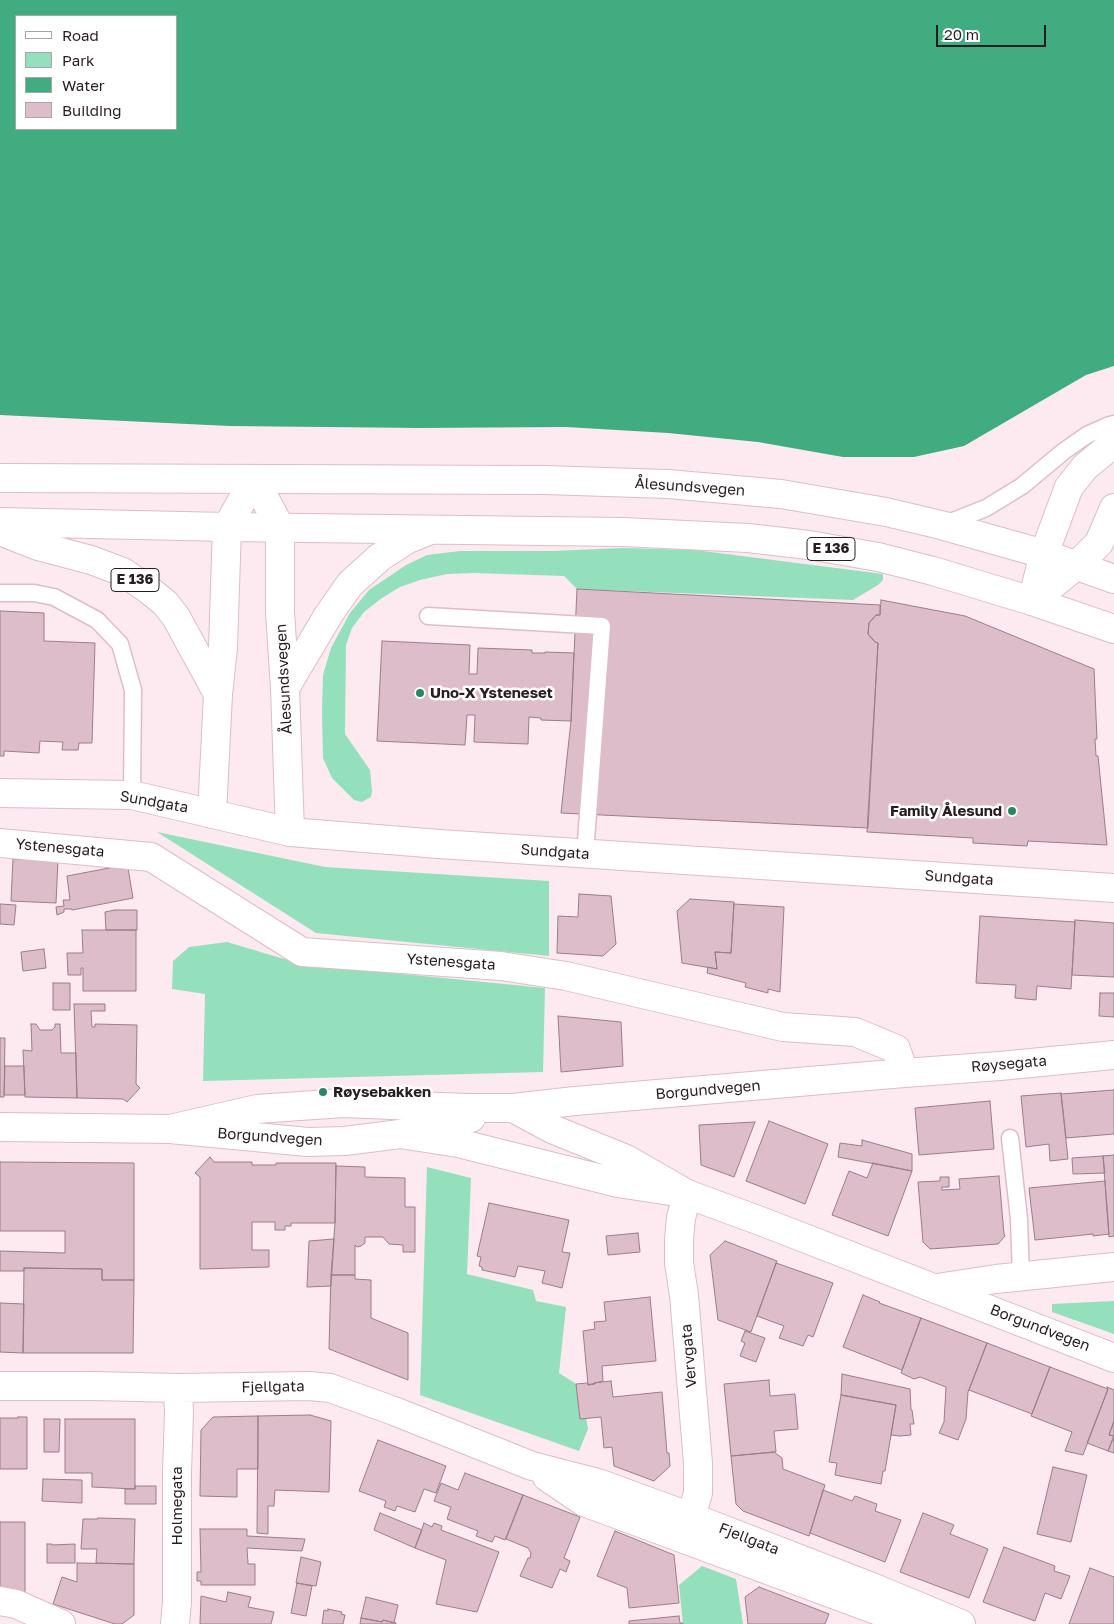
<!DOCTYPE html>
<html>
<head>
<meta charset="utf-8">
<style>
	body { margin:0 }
	#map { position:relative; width:1114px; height:1624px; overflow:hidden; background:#fde9f0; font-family:"Golos Text",sans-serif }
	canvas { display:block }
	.legend { position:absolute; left:15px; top:15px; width:162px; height:115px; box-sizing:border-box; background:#fff; border:1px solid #a9a5a6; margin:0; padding:6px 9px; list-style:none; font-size:15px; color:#281d21 }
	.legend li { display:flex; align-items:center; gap:10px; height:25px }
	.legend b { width:25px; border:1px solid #a9a5a6 }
	.scale { position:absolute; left:936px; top:25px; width:110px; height:22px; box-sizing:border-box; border:2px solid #281d21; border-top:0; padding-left:6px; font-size:15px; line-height:18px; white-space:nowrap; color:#281d21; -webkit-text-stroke:4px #fff; paint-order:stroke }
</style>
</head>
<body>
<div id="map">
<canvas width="1114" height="1624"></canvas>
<ul class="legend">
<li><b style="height:6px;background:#fff"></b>Road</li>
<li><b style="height:14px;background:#95e0bc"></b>Park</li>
<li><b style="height:14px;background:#41ac80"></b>Water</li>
<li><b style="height:14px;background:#ddbdc9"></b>Building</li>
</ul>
<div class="scale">20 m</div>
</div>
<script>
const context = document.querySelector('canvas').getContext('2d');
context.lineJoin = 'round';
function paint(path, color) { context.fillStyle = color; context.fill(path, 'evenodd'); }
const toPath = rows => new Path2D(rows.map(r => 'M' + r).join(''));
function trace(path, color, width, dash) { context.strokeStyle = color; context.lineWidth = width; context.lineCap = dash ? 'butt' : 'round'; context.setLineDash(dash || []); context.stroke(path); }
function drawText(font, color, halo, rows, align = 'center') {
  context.font = font + ' "Golos Text",sans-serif'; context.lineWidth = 5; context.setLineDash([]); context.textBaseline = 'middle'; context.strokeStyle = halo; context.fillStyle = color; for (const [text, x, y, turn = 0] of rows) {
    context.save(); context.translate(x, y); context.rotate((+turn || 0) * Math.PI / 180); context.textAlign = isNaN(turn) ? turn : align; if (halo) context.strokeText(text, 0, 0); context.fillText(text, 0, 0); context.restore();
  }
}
const green = toPath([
	[622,548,695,550,883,574,883,580,878,585,853,600,577,589,564,576,474,573,447,574,420,580,400,587,382,598,364,612,352,628,346,645,345,734,370,770,372,791,371,797,362,802,354,800,332,778,323,758,322,711,323,675,331,648,350,613,369,590,406,565,427,555,460,551,553,551],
	[157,832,325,867,549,881,549,956,316,933],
	[227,942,301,964,545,988,543,1072,203,1081,205,994,172,989,173,961,189,947],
	[427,1167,471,1178,467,1274,533,1290,536,1301,566,1307,559,1373,581,1387,588,1429,579,1451,420,1395],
	[1114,1301,1114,1334,1052,1312,1052,1304],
	[702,1566,736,1579,743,1624,683,1624,679,1585]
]);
const water = toPath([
	[0,0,1114,0,1114,366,1086,375,964,446,914,457,843,457,758,442,668,433,566,427,419,428,229,426,0,415],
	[16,16,176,16,176,129,16,129]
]);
const building = toPath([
	[577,589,880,605,880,615,876,615,869,623,868,634,875,642,878,643,868,828,561,813,571,721,577,589],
	[881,600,965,616,1094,669,1097,739,1095,739,1096,756,1098,756,1107,845,1028,841,1027,846,973,843,973,838,867,832,878,643,875,642,868,634,869,623,876,615,880,615,881,600],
	[0,611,44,613,44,641,95,643,92,743,79,743,78,750,62,750,63,742,40,741,39,753,4,751,4,756,0,756,0,611],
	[382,641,470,645,469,674,477,674,478,648,532,650,532,653,545,653,545,652,574,653,571,721,541,720,541,718,529,717,528,744,474,742,475,715,467,715,465,745,377,741,382,641],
	[13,859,58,860,56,903,11,901,13,859],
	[120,866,121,869,128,868,133,898,72,910,72,909,64,909,64,912,57,915,56,907,64,906,63,900,70,900,67,876,120,866],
	[579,894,611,896,616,944,603,956,557,953,558,916,578,917,579,894],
	[690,899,734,902,731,953,715,952,717,969,682,963,677,911,690,899],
	[0,904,16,905,14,925,0,924,0,904],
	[734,904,784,907,780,992,768,989,768,993,745,987,746,983,707,973,708,967,717,969,715,952,731,953,734,904],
	[115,910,137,910,137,930,106,930,105,912,115,910],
	[980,916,1075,922,1071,989,1037,986,1036,1000,1015,998,1016,985,976,983,980,916],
	[1075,920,1114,923,1114,977,1072,975,1075,920],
	[82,930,136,930,136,991,83,991,83,968,81,968,81,975,68,975,67,953,83,953,82,930],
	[44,949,46,968,23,971,21,952,44,949],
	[53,983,70,983,70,1010,53,1010,53,983],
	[1100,993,1114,993,1114,1017,1099,1016,1100,993],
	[74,1004,105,1004,105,1011,91,1011,92,1027,95,1027,95,1024,137,1025,136,1084,140,1088,127,1102,123,1099,77,1098,74,1004],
	[558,1016,621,1022,623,1066,561,1072,558,1016],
	[31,1024,36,1024,40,1030,52,1030,55,1027,55,1024,60,1024,61,1053,76,1053,77,1098,25,1097,23,1050,32,1051,31,1024],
	[0,1038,5,1038,4,1097,0,1097,0,1038],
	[5,1066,24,1066,25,1095,4,1095,5,1066],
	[1114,1090,1114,1134,1066,1138,1061,1094,1114,1090],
	[1061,1093,1068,1159,1050,1161,1049,1144,1026,1147,1021,1096,1061,1093],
	[990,1101,994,1149,919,1155,915,1108,990,1101],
	[769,1121,828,1144,805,1204,746,1181,769,1121],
	[755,1122,734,1177,701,1165,699,1125,755,1122],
	[862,1140,912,1154,912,1171,838,1157,840,1143,862,1146,862,1140],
	[1114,1155,1114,1236,1109,1237,1103,1156,1114,1155],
	[1103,1156,1105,1173,1073,1174,1072,1158,1103,1156],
	[210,1157,214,1162,252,1162,252,1165,276,1165,276,1163,336,1163,335,1223,291,1223,291,1226,285,1226,285,1230,275,1230,275,1222,252,1222,252,1250,269,1250,269,1267,200,1269,200,1177,195,1173,210,1157],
	[0,1162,134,1163,134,1280,102,1280,102,1269,24,1268,24,1271,0,1271,0,1251,65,1253,65,1231,0,1231,0,1162],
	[873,1163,912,1171,888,1236,832,1215,849,1171,867,1178,873,1163],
	[336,1166,365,1167,365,1177,405,1178,405,1207,415,1207,415,1252,403,1252,403,1245,389,1244,383,1237,365,1237,365,1243,361,1246,357,1247,355,1245,355,1275,331,1275,335,1223,336,1166],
	[999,1176,1004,1234,1005,1236,998,1244,930,1249,923,1242,918,1182,940,1181,940,1177,949,1177,949,1187,942,1187,942,1190,960,1189,959,1179,999,1176],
	[1105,1181,1109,1234,1093,1236,1093,1234,1035,1240,1029,1188,1105,1181],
	[489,1203,569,1220,562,1252,570,1253,562,1288,542,1283,545,1271,518,1266,515,1277,482,1270,482,1267,479,1266,481,1257,477,1256,489,1203],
	[638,1233,640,1252,608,1255,606,1236,638,1233],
	[334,1239,331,1286,307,1287,309,1241,334,1239],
	[725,1241,777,1261,751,1332,718,1320,710,1255,725,1241],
	[776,1263,833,1283,813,1337,808,1335,803,1346,779,1338,784,1326,757,1316,776,1263],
	[24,1268,102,1269,102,1280,134,1280,133,1353,23,1353,24,1268],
	[331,1275,355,1275,355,1279,371,1280,371,1318,408,1333,408,1380,329,1349,331,1275],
	[863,1295,880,1302,879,1303,921,1318,902,1370,843,1347,863,1295],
	[650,1297,656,1361,602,1366,603,1381,588,1385,583,1331,595,1329,594,1322,606,1321,604,1302,650,1297],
	[0,1303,24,1304,23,1353,0,1352,0,1303],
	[921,1318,987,1343,968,1392,966,1419,958,1440,939,1433,944,1422,946,1387,920,1377,914,1379,901,1373,921,1318],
	[745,1331,765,1338,756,1362,740,1356,745,1343,741,1341,745,1331],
	[987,1343,1050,1367,1032,1414,969,1390,987,1343],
	[1050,1367,1108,1389,1083,1455,1065,1451,1072,1432,1031,1416,1050,1367],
	[842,1374,910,1389,911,1410,912,1410,914,1424,910,1424,911,1435,900,1436,891,1435,896,1405,841,1395,842,1374],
	[769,1380,770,1396,795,1394,798,1429,774,1431,776,1452,731,1456,724,1384,769,1380],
	[611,1381,613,1397,662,1392,667,1453,669,1453,670,1466,654,1481,614,1466,612,1447,604,1448,601,1417,580,1419,576,1384,588,1383,588,1385,595,1384,594,1383,611,1381],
	[1107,1387,1114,1390,1114,1421,1109,1435,1114,1436,1108,1451,1087,1443,1108,1389,1107,1387],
	[841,1395,896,1405,885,1471,883,1471,881,1484,835,1475,837,1463,829,1462,841,1395],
	[310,1415,331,1421,329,1492,275,1490,274,1506,268,1506,268,1534,257,1533,258,1416,310,1415],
	[258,1416,258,1469,237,1469,237,1497,200,1496,201,1430,213,1417,258,1416],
	[18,1417,27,1417,27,1469,0,1469,0,1418,18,1418,18,1417],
	[44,1419,60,1419,59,1452,44,1452,44,1419],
	[65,1419,135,1419,135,1489,92,1487,92,1473,65,1473,65,1419],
	[1114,1421,1114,1453,1108,1451,1114,1436,1109,1435,1114,1421],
	[378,1440,446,1466,436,1493,424,1489,415,1512,397,1506,395,1511,384,1507,386,1501,359,1491,378,1440],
	[774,1452,782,1458,783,1469,825,1485,809,1536,743,1511,736,1504,731,1456,774,1452],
	[1053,1467,1087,1475,1071,1542,1037,1534,1053,1467],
	[465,1473,523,1495,505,1540,495,1536,492,1542,476,1536,478,1531,447,1519,451,1507,434,1501,441,1483,458,1490,465,1473],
	[43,1479,82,1480,82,1503,42,1501,43,1479],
	[135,1486,156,1486,156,1504,125,1504,125,1489,135,1489,135,1486],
	[823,1490,852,1501,855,1496,877,1504,875,1511,901,1520,885,1562,810,1533,823,1490],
	[523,1495,580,1517,564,1558,570,1561,566,1572,560,1569,552,1588,520,1576,528,1558,530,1558,531,1553,528,1548,506,1539,523,1495],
	[380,1513,422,1530,415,1548,374,1530,380,1513],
	[923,1513,954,1525,950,1534,988,1549,969,1598,900,1572,923,1513],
	[98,1518,135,1519,134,1564,96,1563,97,1549,81,1549,83,1519,98,1519,98,1518],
	[0,1522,25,1522,25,1594,0,1587,0,1522],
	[424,1523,432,1527,434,1523,442,1526,441,1530,499,1552,477,1612,436,1604,446,1560,415,1548,424,1523],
	[200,1529,247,1529,247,1536,305,1539,302,1551,247,1548,248,1564,255,1564,255,1585,201,1585,201,1581,197,1581,197,1572,201,1572,200,1529],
	[615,1531,674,1555,679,1603,629,1608,627,1588,597,1576,615,1531],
	[47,1544,52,1544,52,1545,75,1544,75,1563,47,1563,47,1544],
	[1004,1547,1055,1566,1054,1571,1070,1576,1061,1599,1045,1593,1035,1621,983,1602,1004,1547],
	[301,1557,321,1562,316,1586,296,1583,301,1557],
	[77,1563,134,1564,134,1615,122,1624,115,1624,53,1604,62,1577,77,1582,77,1563],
	[1090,1568,1114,1577,1114,1624,1069,1624,1090,1568],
	[297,1583,312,1586,306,1616,291,1613,297,1583],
	[759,1587,829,1614,825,1624,748,1624,745,1597,759,1587],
	[228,1592,251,1597,248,1607,274,1612,271,1624,200,1624,201,1596,226,1602,228,1592],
	[366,1597,398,1605,394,1623,383,1620,382,1622,361,1618,366,1597],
	[328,1609,342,1612,341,1614,345,1615,343,1624,322,1624,324,1610,328,1611,328,1609],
	[679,1616,680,1623,683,1623,683,1624,629,1624,629,1621,679,1616],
	[361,1618,382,1622,383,1620,396,1623,396,1624,360,1624,361,1618]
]);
const service = toPath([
	[943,525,986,508,1022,486,1064,451,1087,435,1107,426,1114,424],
	[0,593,34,593,54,597,97,620,120,644,133,690,132,795],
	[428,616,602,626,585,854],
	[1010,1138,1019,1219,1021,1277]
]);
const minor = toPath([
	[254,479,280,527,280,612,285,688,290,832],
	[1032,601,1044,554,1069,487,1085,467,1114,443],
	[1032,601,1076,566,1099,543,1114,508],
	[0,793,132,795,290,832,439,844,1114,888],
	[212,814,218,694,223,648,227,527,254,479],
	[0,843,151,857,302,952,501,966,566,976,783,1027,855,1032,896,1049,904,1073],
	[687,1194,681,1218,679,1239,679,1263,684,1295,698,1463,698,1493,691,1517],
	[937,1288,996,1279,1114,1267],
	[0,1386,94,1386,178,1388,309,1386,330,1388,394,1411,532,1466,598,1483,691,1517,872,1587,961,1624],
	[547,1477,584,1502,914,1624],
	[0,1601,16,1604,61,1624],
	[175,1624,177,1602,177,1471,179,1413,178,1388]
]);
const tertiary = toPath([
	[513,1108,552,1129,626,1159,687,1194,763,1222,1114,1358],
	[400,1134,458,1143,618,1183,670,1191]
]);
const secondary = toPath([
	[0,1127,170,1129,308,1142,345,1141,400,1134,471,1118],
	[170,1129,257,1109,343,1103,467,1108,513,1108,575,1101,904,1073,1000,1066,1114,1055]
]);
const trunk = toPath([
	[0,478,545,480,668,484,781,494,886,512,941,525,1044,554,1114,579],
	[0,522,227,527,623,532,748,538,809,545,878,557,933,571,1032,601,1114,629],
	[0,531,38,546,91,560,123,572,149,590,165,603,176,617,218,694],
	[285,688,329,614,350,584,380,557,408,539,428,531]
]);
const markers = [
	[420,693,5,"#268963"],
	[1012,811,5,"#268963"],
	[323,1092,5,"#268963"]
];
const shields = [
	[831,549,48],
	[135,580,48]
];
const shieldNames = [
	["E 136",831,549],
	["E 136",135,580]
];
const streetNames = [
	["Ålesundsvegen",690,487,4],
	["Ålesundsvegen",284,679,-93],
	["Sundgata",154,802,10],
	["Ystenesgata",60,848,5],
	["Sundgata",555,852,4],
	["Sundgata",959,878,4],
	["Ystenesgata",451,962,4],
	["Røysegata",1009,1064,-5],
	["Borgundvegen",708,1090,-5],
	["Borgundvegen",270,1137,4],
	["Borgundvegen",1040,1328,21],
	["Vervgata",689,1356,-95],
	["Fjellgata",273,1387,-1],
	["Holmegata",177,1506,-90],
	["Fjellgata",749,1539,21]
];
const poiNames = [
	["Uno-X Ysteneset",430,693],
	["Family Ålesund",1002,811,"right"],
	["Røysebakken",333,1092]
];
paint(green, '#95e0bc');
paint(water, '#41ac80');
paint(building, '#ddbdc9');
trace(building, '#9b7d88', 1);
trace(service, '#ddbdc9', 19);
trace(minor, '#ddbdc9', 30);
trace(tertiary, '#ddbdc9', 30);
trace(secondary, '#ddbdc9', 30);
trace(trunk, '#ddbdc9', 30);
trace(service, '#fff', 16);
trace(minor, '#fff', 28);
trace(tertiary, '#fff', 28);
trace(secondary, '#fff', 28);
trace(trunk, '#fff', 28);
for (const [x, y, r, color] of markers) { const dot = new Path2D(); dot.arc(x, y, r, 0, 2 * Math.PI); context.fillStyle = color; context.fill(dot); trace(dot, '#fff', 2); }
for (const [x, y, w] of shields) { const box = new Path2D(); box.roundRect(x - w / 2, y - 11.5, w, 23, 4); context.fillStyle = '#fff'; context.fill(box); trace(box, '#281d21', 1); }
drawText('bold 14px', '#281d21', null, shieldNames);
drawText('15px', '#281d21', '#fff', streetNames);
drawText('bold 15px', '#281d21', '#fff', poiNames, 'left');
</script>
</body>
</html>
